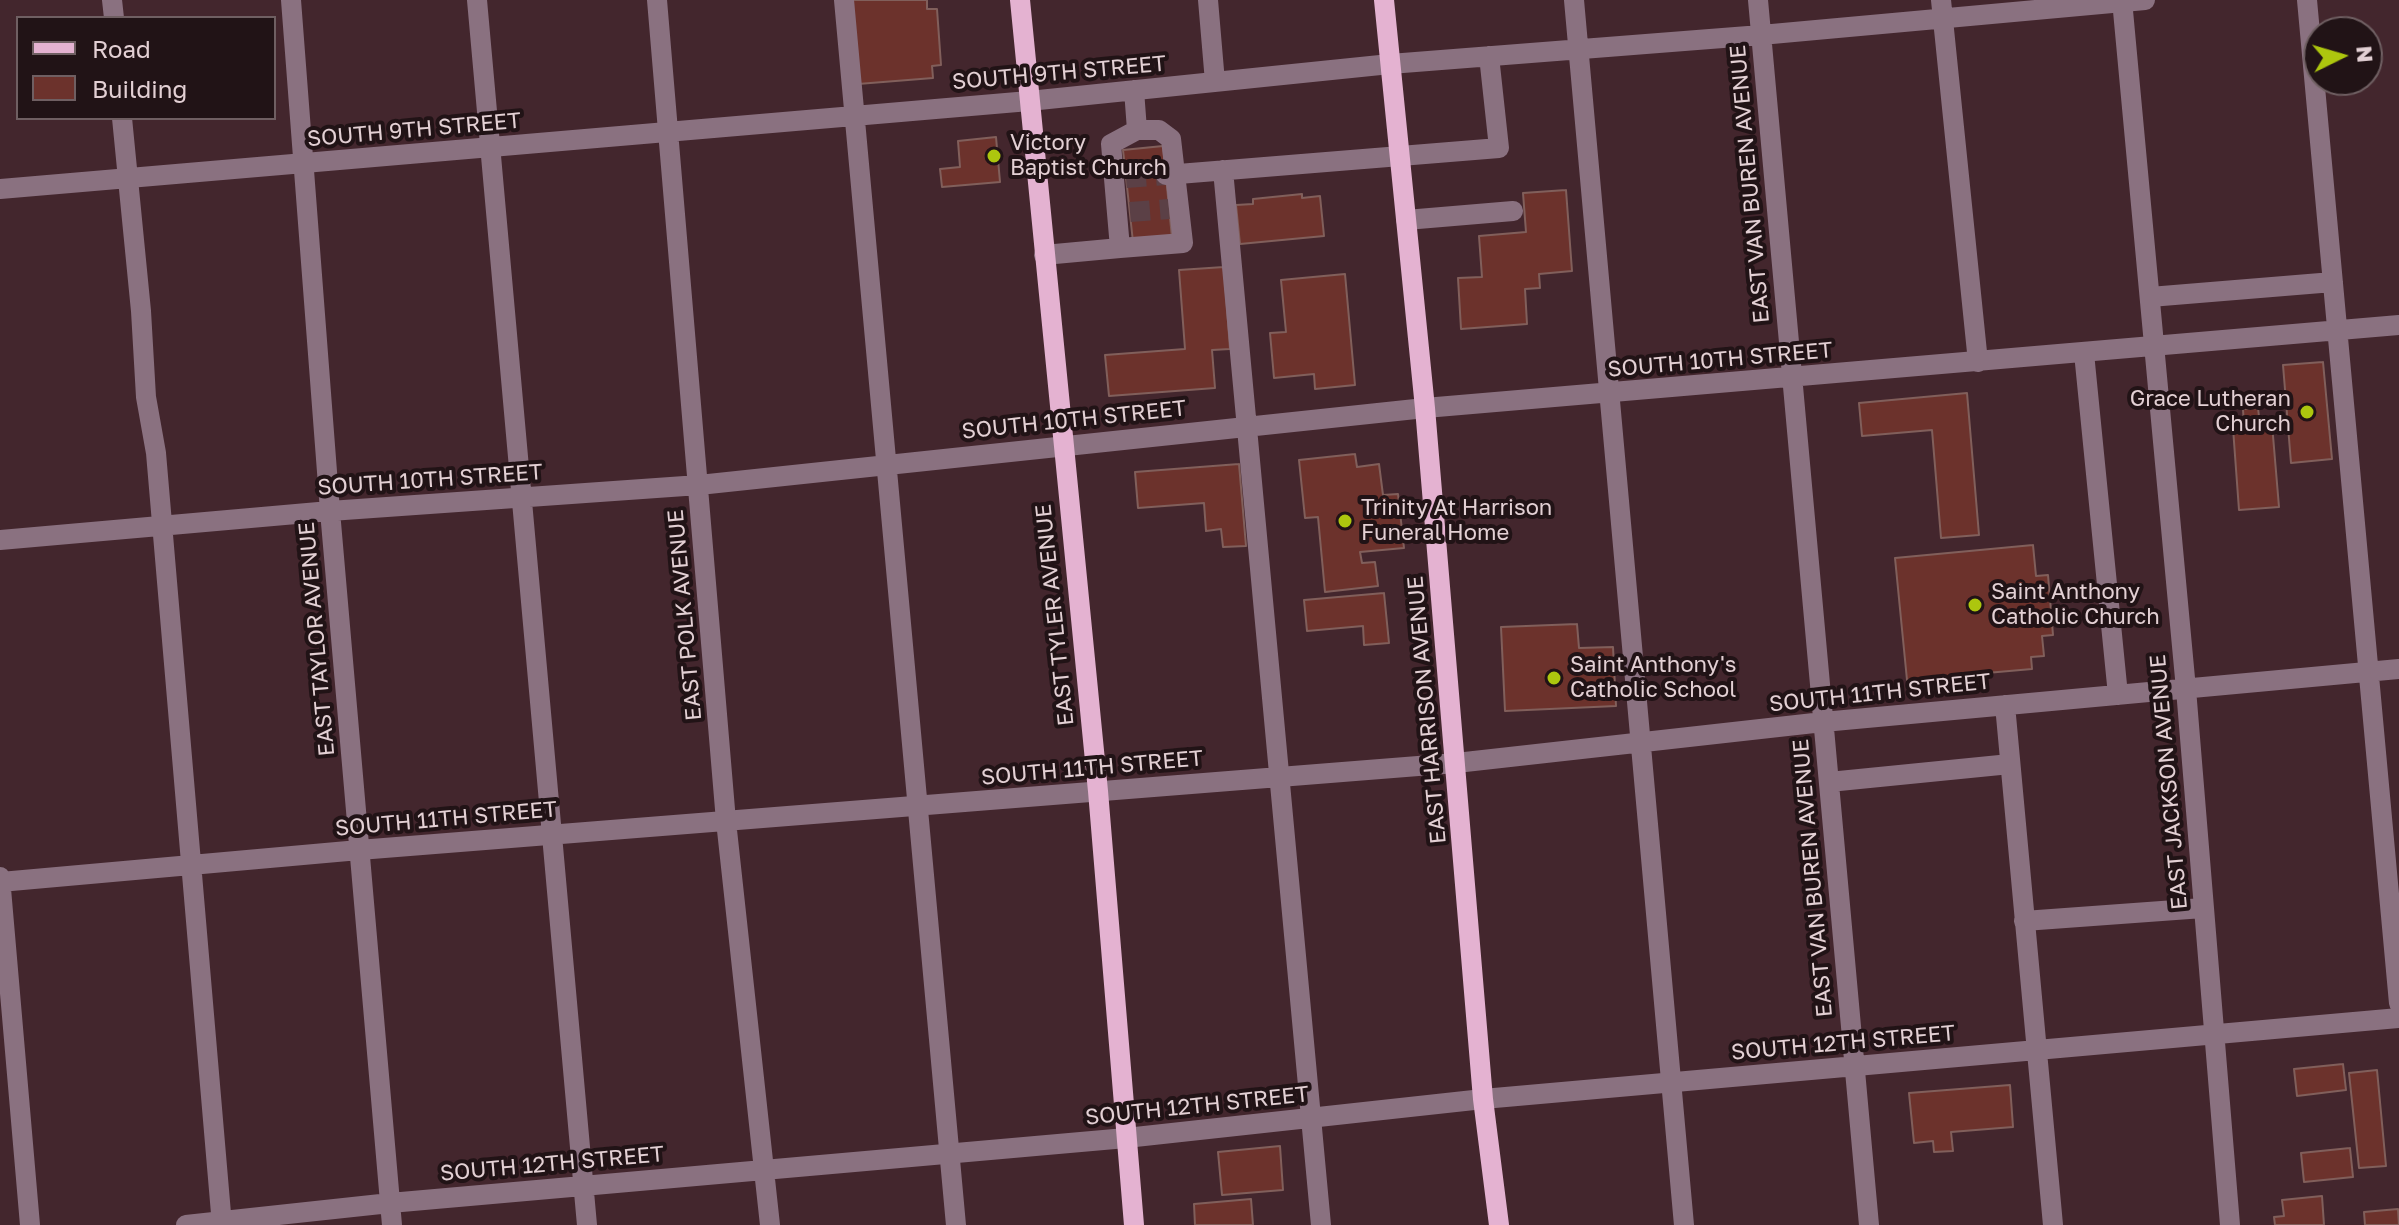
<!DOCTYPE html>
<html>
<head>
<meta charset="utf-8">
<style>
	body { margin:0 }
	#map { position:relative; width:2399px; height:1225px; overflow:hidden; background:#43262d; font-family:"Golos Text",sans-serif }
	canvas { display:block }
	.legend { position:absolute; left:16px; top:16px; width:260px; height:104px; box-sizing:border-box; background:#211316; border:2px solid #6f5f62; margin:0; padding:10px 14px; list-style:none; font-size:24px; color:#e3d0d4 }
	.legend li { display:flex; align-items:center; gap:16px; height:40px }
	.legend b { width:40px; border:2px solid #6f5f62 }
	.north { position:absolute; left:2303px; top:16px; width:80px; height:80px; box-sizing:border-box; background:#211316; border:2px solid #6f5f62; border-radius:50%; rotate:85deg; font-size:22px; font-weight:700; line-height:32px; text-align:center; color:#e3d0d4 }
	.north::after { content:''; display:block; margin:auto; width:28px; height:36px; background:#adc60e; clip-path:polygon(50% 0,100% 100%,50% 72%,0 100%) }
</style>
</head>
<body>
<div id="map">
<canvas width="2399" height="1225"></canvas>
<ul class="legend">
<li><b style="height:10px;background:#e4b2d1"></b>Road</li>
<li><b style="height:22px;background:#6c322c"></b>Building</li>
</ul>
<div class="north">N</div>
</div>
<script>
const context = document.querySelector('canvas').getContext('2d');
context.lineJoin = 'round';
function paint(path, color) { context.fillStyle = color; context.fill(path, 'evenodd'); }
const toPath = rows => new Path2D(rows.map(r => 'M' + r).join(''));
function trace(path, color, width, dash) { context.strokeStyle = color; context.lineWidth = width; context.lineCap = dash ? 'butt' : 'round'; context.setLineDash(dash || []); context.stroke(path); }
function drawText(font, color, halo, rows, align = 'center') {
  context.font = font + ' "Golos Text",sans-serif'; context.lineWidth = 8; context.setLineDash([]); context.textBaseline = 'middle'; context.strokeStyle = halo; context.fillStyle = color; for (const [text, x, y, turn = 0] of rows) {
    context.save(); context.translate(x, y); context.rotate((+turn || 0) * Math.PI / 180); context.textAlign = isNaN(turn) ? turn : align; if (halo) context.strokeText(text, 0, 0); context.fillText(text, 0, 0); context.restore();
  }
}
const building = toPath([
	[851,0,927,0,927,9,937,9,941,65,932,66,933,78,858,84,851,0],
	[996,137,1000,182,942,187,940,169,960,167,958,141,996,137],
	[1163,146,1172,238,1133,242,1123,150,1163,146],
	[1566,190,1572,271,1539,274,1540,288,1525,289,1527,324,1461,329,1458,278,1482,277,1479,236,1526,232,1523,193,1566,190],
	[1302,194,1302,198,1320,196,1324,236,1240,244,1236,205,1253,204,1253,199,1302,194],
	[1224,267,1230,349,1212,350,1215,388,1109,396,1105,355,1185,349,1179,270,1224,267],
	[1345,274,1355,385,1315,389,1314,374,1274,378,1270,333,1286,332,1281,280,1345,274],
	[2323,362,2332,459,2291,463,2283,365,2323,362],
	[1967,393,1979,535,1941,538,1932,430,1862,436,1859,403,1967,393],
	[2258,408,2260,425,2272,424,2279,507,2239,510,2233,428,2244,427,2243,409,2258,408],
	[1355,454,1357,467,1379,464,1383,495,1398,494,1404,548,1360,552,1362,563,1375,562,1378,586,1325,592,1318,517,1305,518,1299,460,1355,454],
	[1239,464,1246,546,1223,547,1221,529,1206,531,1204,503,1138,508,1135,472,1239,464],
	[2033,545,2036,576,2048,575,2053,635,2042,636,2044,656,2031,657,2032,669,1907,680,1895,558,2033,545],
	[1384,593,1389,643,1364,645,1363,626,1307,631,1304,600,1384,593],
	[1577,624,1579,648,1613,647,1616,706,1505,711,1501,627,1577,624],
	[2343,1064,2346,1090,2297,1096,2294,1069,2343,1064],
	[2377,1070,2386,1166,2359,1168,2349,1073,2377,1070],
	[2010,1085,2013,1127,1951,1132,1953,1151,1934,1152,1933,1141,1914,1143,1909,1093,2010,1085],
	[1280,1146,1283,1190,1222,1195,1218,1152,1280,1146],
	[2350,1148,2353,1177,2304,1182,2301,1153,2350,1148],
	[2322,1196,2324,1225,2275,1225,2274,1217,2284,1216,2282,1200,2322,1196],
	[1251,1199,1253,1225,1195,1225,1194,1204,1251,1199],
	[2398,1209,2399,1225,2365,1225,2364,1212,2398,1209]
]);
const minorTunnel = toPath([
	[1126,178,1166,175],
	[1130,212,1169,209]
]);
const minor = toPath([
	[112,0,114,18],
	[291,0,330,511,392,1225],
	[477,0,587,1225],
	[657,0,726,821,770,1225],
	[844,0,956,1225],
	[1208,0,1215,82],
	[1574,0,1684,1225],
	[1758,0,1869,1225],
	[1941,0,1978,362],
	[2122,0,2186,689,2230,1225],
	[2307,0,2399,1003],
	[122,118,141,311,146,397,156,453,222,1225],
	[1223,170,1321,1225],
	[1166,175,1499,148,1489,56],
	[0,189,1029,101,1390,64,1761,35,2145,0],
	[1406,220,1513,211],
	[1120,248,1183,243,1171,139,1159,130,1137,130],
	[1044,255,1120,248,1111,144,1137,130,1134,90],
	[2150,297,2333,282],
	[2084,353,2118,695],
	[0,540,330,511,699,485,1425,408,2399,325],
	[2005,705,2053,1225],
	[1829,782,2010,764],
	[0,877,30,1225],
	[0,882,359,850,1456,763,1823,722,2399,669],
	[2024,921,2203,908],
	[186,1225,390,1203,1126,1138,1483,1099,2399,1018]
]);
const major = toPath([
	[1020,0,1098,791,1134,1225],
	[1384,0,1425,408,1483,1099,1499,1225]
]);
const markers = [
	[994,156,8,"#adc60e"],
	[2307,412,8,"#adc60e"],
	[1345,521,8,"#adc60e"],
	[1975,605,8,"#adc60e"],
	[1554,678,8,"#adc60e"]
];
const streetNames = [
	["SOUTH 9TH STREET",1059,73,-5],
	["SOUTH 9TH STREET",414,130,-5],
	["EAST VAN BUREN AVENUE",1750,184,-95],
	["SOUTH 10TH STREET",1720,360,-5],
	["SOUTH 10TH STREET",1074,420,-6],
	["SOUTH 10TH STREET",430,480,-4],
	["EAST POLK AVENUE",685,615,-95],
	["EAST TYLER AVENUE",1055,615,-96],
	["EAST TAYLOR AVENUE",317,639,-95],
	["SOUTH 11TH STREET",1880,693,-6],
	["EAST HARRISON AVENUE",1427,710,-95],
	["SOUTH 11TH STREET",1092,768,-5],
	["EAST JACKSON AVENUE",2169,782,-95],
	["SOUTH 11TH STREET",446,819,-5],
	["EAST VAN BUREN AVENUE",1813,878,-95],
	["SOUTH 12TH STREET",1843,1043,-5],
	["SOUTH 12TH STREET",1197,1106,-6],
	["SOUTH 12TH STREET",552,1164,-5]
];
const poiNames = [
	["Victory",1010,143],
	["Baptist Church",1010,168],
	["Grace Lutheran",2291,399,"right"],
	["Church",2291,424,"right"],
	["Trinity At Harrison",1361,508],
	["Funeral Home",1361,533],
	["Saint Anthony",1991,592],
	["Catholic Church",1991,617],
	["Saint Anthony's",1570,665],
	["Catholic School",1570,690]
];
paint(building, '#6c322c');
trace(building, '#815f5b', 2);
trace(minorTunnel, '#5b4046', 20, [20, 10]);
trace(minor, '#8a7180', 20);
trace(major, '#e4b2d1', 20);
for (const [x, y, r, color] of markers) { const dot = new Path2D(); dot.arc(x, y, r, 0, 2 * Math.PI); context.fillStyle = color; context.fill(dot); trace(dot, '#211316', 3); }
drawText('22px', '#e3d0d4', '#211316', streetNames);
drawText('22px', '#e3d0d4', '#211316', poiNames, 'left');
</script>
</body>
</html>
